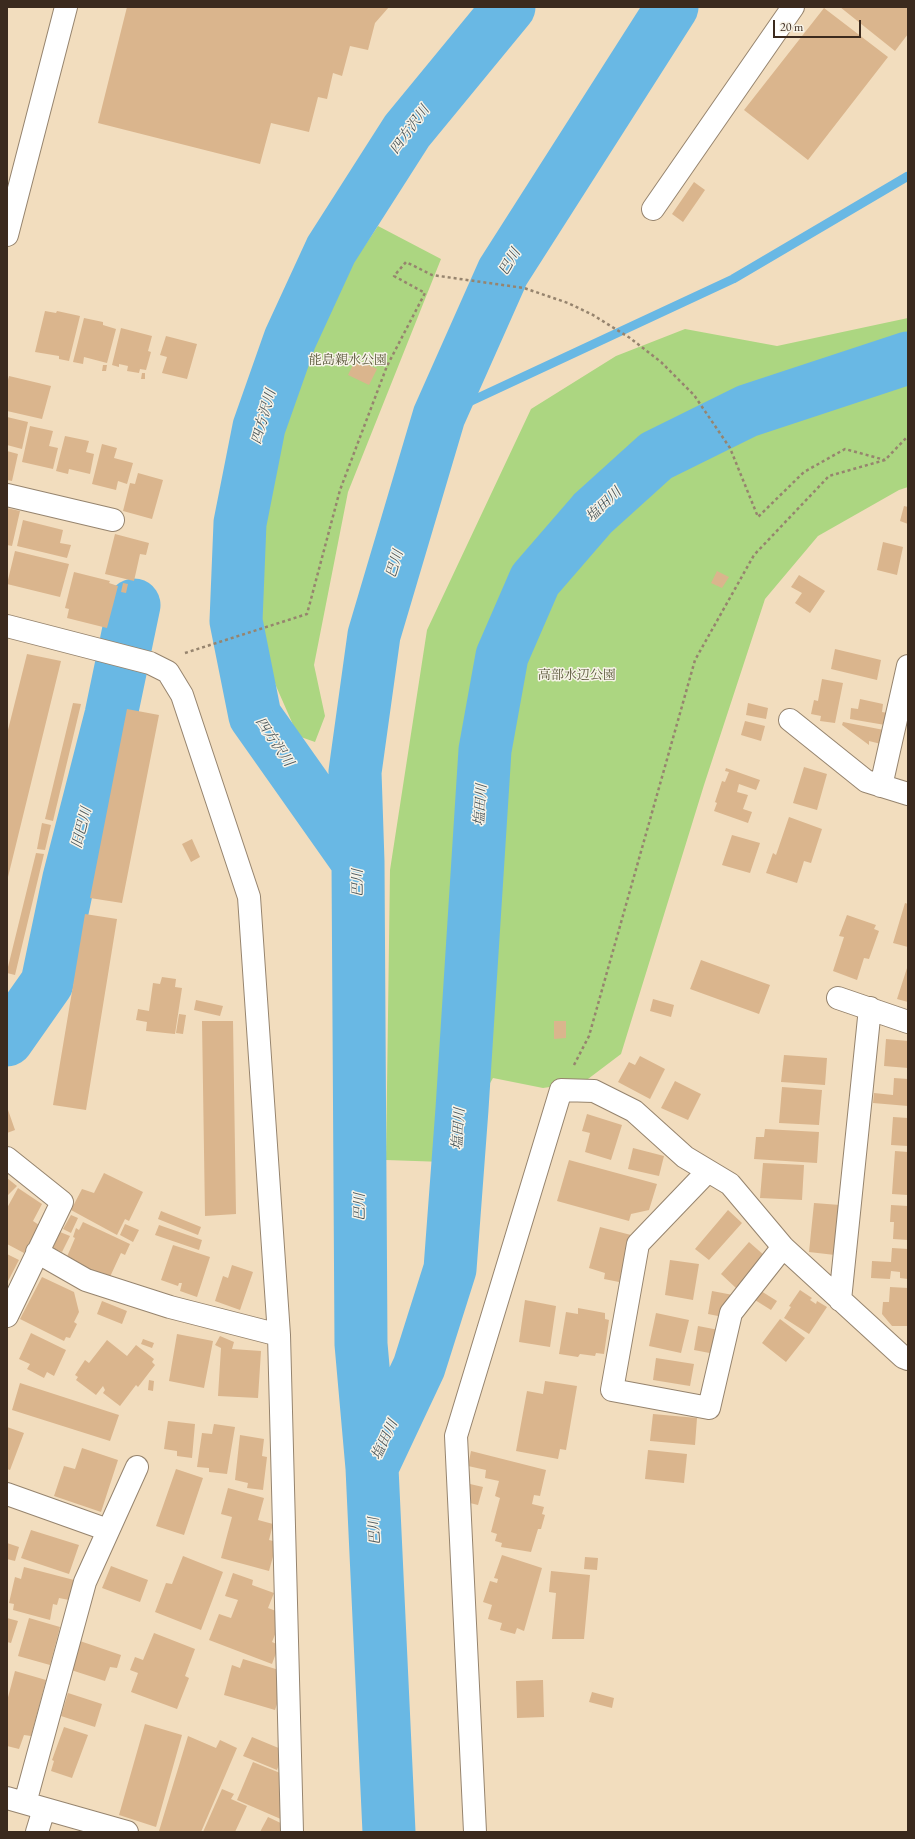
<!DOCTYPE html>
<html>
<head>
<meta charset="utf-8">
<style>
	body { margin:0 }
	#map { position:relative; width:915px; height:1839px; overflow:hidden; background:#f2ddbe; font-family:"EB Garamond",serif }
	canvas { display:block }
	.frame { position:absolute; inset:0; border:8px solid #3b2a1e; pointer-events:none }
	.scale { position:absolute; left:773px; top:20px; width:88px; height:18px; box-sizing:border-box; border:2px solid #3b2a1e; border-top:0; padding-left:5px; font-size:12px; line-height:14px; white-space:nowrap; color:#3b2a1e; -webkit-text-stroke:3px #f7f3e8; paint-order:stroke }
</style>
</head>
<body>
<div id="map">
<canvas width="915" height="1839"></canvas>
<div class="frame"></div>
<div class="scale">20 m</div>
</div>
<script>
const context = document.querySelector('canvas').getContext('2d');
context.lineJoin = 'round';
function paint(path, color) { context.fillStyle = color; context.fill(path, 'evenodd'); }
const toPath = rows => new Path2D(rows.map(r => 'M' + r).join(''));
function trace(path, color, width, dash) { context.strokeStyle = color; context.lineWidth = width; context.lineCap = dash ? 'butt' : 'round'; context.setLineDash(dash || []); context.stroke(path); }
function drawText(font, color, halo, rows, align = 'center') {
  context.font = font + ' "EB Garamond","Noto Serif JP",serif'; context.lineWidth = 3; context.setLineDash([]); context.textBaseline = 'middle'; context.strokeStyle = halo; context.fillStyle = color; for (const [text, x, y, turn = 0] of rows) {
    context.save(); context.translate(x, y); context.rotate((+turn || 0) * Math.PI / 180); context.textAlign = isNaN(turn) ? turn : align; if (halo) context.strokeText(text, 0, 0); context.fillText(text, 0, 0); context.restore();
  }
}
const green = toPath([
	[378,226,441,259,348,492,314,665,325,716,315,742,298,736,276,686,249,609,252,500,304,335],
	[908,318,908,487,899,490,818,536,765,599,704,785,621,1054,584,1082,543,1088,493,1078,444,1162,386,1160,390,870,427,630,531,409,616,356,685,329,777,346]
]);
const stream = toPath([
	[439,416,733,279,908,176]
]);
const river = toPath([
	[358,862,255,716,236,621,240,523,259,427,290,339,331,250,407,131,509,7],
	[7,1040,47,983,69,878,111,715,134,605],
	[372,1467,419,1367,450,1269,462,1109,485,750,502,656,535,580,593,513,656,456,747,411,908,358],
	[389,1832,372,1468,361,1344,358,862,355,772,374,635,439,416,503,272,672,7]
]);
const building = toPath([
	[127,7,389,7,375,23,368,50,350,46,342,76,333,73,327,99,318,97,309,132,271,123,260,164,98,123],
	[840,7,908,7,908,34,895,51],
	[824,8,888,57,808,160,744,110],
	[694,182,705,190,683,222,672,214],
	[45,311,56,313,57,311,80,316,69,361,59,359,59,356,35,352],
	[84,318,103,322,103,325,116,329,107,363,84,357,83,364,73,362],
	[121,328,152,336,148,351,151,352,146,370,140,369,139,373,127,371,128,366,119,364,119,367,112,365],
	[166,336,197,344,187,379,162,373,167,357,160,355],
	[356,359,377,369,369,385,348,375],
	[103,365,107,365,106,371,102,371],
	[142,373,145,373,145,379,141,379],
	[9,376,51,386,42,419,7,411,7,384],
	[7,417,28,422,22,449,7,445],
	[30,426,53,431,49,446,58,448,53,469,22,462],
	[65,436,89,441,86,452,94,454,90,474,69,469,68,474,56,471],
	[102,444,117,448,114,458,133,463,127,484,118,481,116,490,92,484],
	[7,451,18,454,12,481,7,480],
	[138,473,163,480,152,519,123,511,130,483,135,484],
	[904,506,908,507,908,524,900,521],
	[7,508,20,511,12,546,7,545],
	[23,520,63,530,60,543,71,545,67,558,17,546],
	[115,534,149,543,146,555,140,554,134,581,105,574],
	[883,542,903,547,897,575,877,570],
	[15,551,69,564,60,597,7,584],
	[717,571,729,577,722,588,711,583],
	[74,572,110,581,109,583,118,586,107,628,67,618,69,609,65,608],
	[799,575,825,591,810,613,795,603,802,593,791,587],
	[123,583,128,584,126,593,121,592],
	[835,649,881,660,877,680,831,669],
	[27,654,61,661,8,877,7,734],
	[822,679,843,683,835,723,820,721,821,716,811,714,814,700,818,701],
	[860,699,883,704,882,712,893,714,891,726,850,719,851,708,858,709],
	[73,703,81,704,53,821,45,819],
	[748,703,768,708,766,719,746,715],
	[127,709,159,715,122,903,90,898],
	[745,721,765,726,761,741,741,735],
	[843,722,889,731,885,745,869,741,869,745,842,725],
	[804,767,827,774,817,810,793,803],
	[726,768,760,780,756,790,739,784,737,792,748,795,743,809,752,812,748,823,714,811,717,803,715,802,722,781,725,782,729,772,725,771],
	[789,817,822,829,811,863,804,861,797,883,766,873,773,853,776,855],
	[42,823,51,825,45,850,37,849],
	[732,835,760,843,750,873,722,865],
	[192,839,200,857,191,862,182,844],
	[36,853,44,854,15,975,7,973,7,971],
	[905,903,908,904,908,947,893,943],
	[85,914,117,919,86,1110,53,1105],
	[847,915,876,925,874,929,879,931,869,959,864,958,857,980,833,971,844,937,839,936],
	[701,960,770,985,759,1014,690,989],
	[908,965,908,1002,897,999],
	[162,977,176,979,175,987,182,988,175,1034,146,1031,147,1022,136,1020,138,1009,149,1011,153,983,160,984],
	[653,999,674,1005,671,1017,650,1011],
	[196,1000,223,1006,220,1016,194,1010],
	[179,1014,186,1015,183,1034,176,1033],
	[202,1021,233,1021,236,1214,205,1216],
	[554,1021,566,1021,566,1038,554,1039],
	[886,1039,908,1041,908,1068,884,1066],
	[784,1055,827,1058,825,1085,781,1082],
	[640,1056,665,1069,650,1099,618,1082,629,1062,635,1065],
	[894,1078,908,1079,908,1106,873,1103,874,1093,893,1095],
	[675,1081,701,1094,688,1120,661,1108],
	[782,1087,822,1090,819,1125,779,1123],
	[7,1107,15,1130,7,1133],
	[587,1114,622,1125,611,1160,585,1152,590,1133,582,1131],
	[893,1117,908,1118,908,1146,891,1145],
	[765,1129,819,1132,817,1163,754,1159,756,1137,764,1137],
	[633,1148,664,1156,659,1176,628,1169],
	[895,1151,908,1152,908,1195,892,1194],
	[569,1160,657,1184,649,1210,631,1214,629,1221,557,1201],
	[763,1163,804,1165,802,1200,760,1198],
	[104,1173,143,1192,129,1221,125,1219,117,1235,71,1210,82,1189,94,1193],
	[7,1178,17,1186,7,1196],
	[18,1188,42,1204,33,1221,39,1225,24,1253,7,1244,7,1208],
	[814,1203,840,1205,835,1255,809,1252],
	[891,1205,908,1206,908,1240,893,1239,894,1222,890,1222],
	[728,1210,742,1223,709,1260,695,1249],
	[161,1211,201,1227,198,1235,158,1219],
	[71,1215,78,1218,71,1233,63,1229],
	[83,1222,130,1244,125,1255,121,1253,109,1279,66,1259,75,1238,73,1237,76,1228,79,1230],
	[125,1224,139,1230,133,1242,120,1235],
	[159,1225,202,1240,199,1250,155,1235],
	[600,1227,631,1235,619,1282,604,1279,605,1273,589,1268],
	[60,1232,70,1236,62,1252,53,1248],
	[749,1242,765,1256,736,1288,721,1274],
	[173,1245,210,1257,197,1297,180,1291,182,1283,179,1283,178,1286,161,1280],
	[892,1248,908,1249,908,1279,900,1278,900,1272,891,1271,890,1279,871,1278,872,1261,891,1262],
	[7,1254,19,1260,7,1283],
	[670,1260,699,1264,693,1300,665,1295],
	[232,1265,253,1272,240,1310,215,1301,223,1276,228,1278],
	[42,1277,74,1292,79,1312,74,1322,77,1324,70,1338,66,1337,64,1341,20,1319],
	[890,1287,908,1288,907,1326,892,1326,882,1314,883,1302,889,1302],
	[800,1290,812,1298,810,1300,816,1304,817,1301,827,1307,809,1334,784,1318,791,1307,789,1306],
	[712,1291,733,1295,728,1318,708,1314],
	[761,1291,777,1301,771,1310,755,1300],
	[525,1300,556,1306,550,1347,519,1342],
	[102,1301,127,1311,122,1324,97,1314],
	[578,1308,605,1313,605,1319,609,1320,604,1354,596,1353,595,1356,580,1354,578,1357,559,1354,566,1312,578,1314],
	[656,1313,689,1320,681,1353,649,1346],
	[780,1319,805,1338,786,1362,762,1343],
	[698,1326,724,1331,720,1355,694,1350],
	[31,1333,66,1350,54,1376,47,1372,44,1378,27,1369,30,1364,19,1359],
	[177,1334,213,1341,204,1388,169,1381],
	[220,1336,234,1342,232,1349,261,1351,258,1398,218,1396,221,1348,215,1345],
	[143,1339,154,1343,152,1348,141,1344],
	[107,1340,127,1356,136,1345,154,1359,152,1362,155,1365,138,1387,136,1385,120,1406,103,1393,105,1390,103,1386,96,1395,76,1380,78,1377,75,1375,85,1360,89,1363],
	[656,1358,694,1364,690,1386,653,1380],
	[149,1380,154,1381,153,1391,148,1390],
	[545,1381,577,1386,566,1450,560,1449,558,1459,516,1451,527,1391,543,1394],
	[20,1383,119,1415,110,1441,12,1410],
	[653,1414,697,1418,695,1445,650,1441],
	[168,1421,195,1424,192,1458,177,1456,177,1451,164,1449],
	[214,1424,235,1427,227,1474,209,1472,209,1468,197,1467,202,1433,212,1434],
	[7,1427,24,1433,10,1470,7,1469],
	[240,1435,264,1439,262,1456,267,1457,263,1490,247,1488,248,1483,235,1480],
	[82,1448,118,1460,101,1512,54,1496,64,1466,75,1469],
	[648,1450,687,1454,684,1483,645,1479],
	[471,1451,546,1470,540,1496,534,1495,532,1504,544,1507,542,1514,545,1515,541,1529,538,1529,531,1552,501,1547,502,1543,495,1541,497,1534,491,1532,500,1498,495,1496,499,1481,485,1478,486,1470,468,1466],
	[176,1469,203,1478,184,1535,156,1526],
	[470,1484,483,1487,478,1505,466,1502],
	[228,1488,264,1498,258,1520,273,1524,269,1540,277,1542,269,1571,221,1558,232,1517,221,1514],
	[31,1530,79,1545,69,1574,21,1558],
	[7,1543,19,1547,15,1561,7,1559],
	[502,1555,542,1568,524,1631,517,1628,515,1634,500,1630,502,1623,488,1619,492,1605,483,1602,490,1581,497,1583,498,1579,494,1578],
	[183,1556,223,1572,201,1630,155,1612,166,1583,172,1584],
	[585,1557,598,1558,597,1570,584,1569],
	[111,1566,148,1580,140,1602,102,1588],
	[24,1567,74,1580,69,1600,59,1598,57,1605,53,1604,50,1620,13,1610,14,1604,9,1603,15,1577,21,1579],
	[551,1571,590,1575,584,1639,552,1639,556,1593,549,1592],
	[233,1573,253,1580,252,1585,274,1593,268,1608,276,1611,278,1627,272,1642,279,1645,272,1664,209,1640,219,1614,231,1618,238,1600,225,1596],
	[7,1618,18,1621,11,1643,7,1642],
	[29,1618,60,1627,50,1665,18,1656],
	[154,1633,195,1649,185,1676,189,1678,177,1709,131,1692,138,1673,130,1670,135,1657,143,1660],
	[77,1640,121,1655,117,1668,110,1667,105,1681,68,1669],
	[243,1659,279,1670,281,1692,275,1710,224,1695,232,1665,240,1668],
	[15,1671,46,1680,31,1736,24,1735,19,1749,7,1746,7,1701],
	[543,1680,544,1717,517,1718,516,1681],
	[592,1692,614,1698,612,1708,589,1702],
	[68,1693,102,1704,95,1727,61,1716],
	[145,1724,182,1735,156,1827,119,1815],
	[64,1727,88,1735,72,1778,51,1771,54,1761,52,1760],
	[188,1736,216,1748,220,1740,237,1748,201,1832,162,1832,159,1831],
	[252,1737,281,1749,283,1754,277,1770,243,1756],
	[253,1762,285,1775,283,1820,237,1800],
	[222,1789,234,1794,231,1799,247,1806,235,1832,203,1832],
	[268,1817,287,1826,288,1832,260,1832]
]);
const path = toPath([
	[185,653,307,614,340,490,387,366,425,293,394,276,406,262,432,275,524,288,568,303,593,315,630,338,661,362,694,395,730,448,758,517,804,472,845,449,885,460],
	[574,1065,589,1036,695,660,754,555,829,476,885,460,908,436]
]);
const street = toPath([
	[653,209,793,7],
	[7,235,66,7],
	[7,495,113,520],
	[7,626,150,663,168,672,182,695,249,897,279,1335,292,1832],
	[790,720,866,781,908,794],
	[881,786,908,666],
	[838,998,908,1022],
	[7,1158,62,1202,7,1316],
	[708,1171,638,1244,612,1390,709,1408,731,1313,783,1247],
	[37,1252,86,1280,170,1307,279,1335],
	[840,1300,870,1008],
	[7,1494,108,1530],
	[7,1798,127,1832],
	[25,1803,85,1582,137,1467],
	[37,1832,44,1809],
	[475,1832,456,1436,561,1090,594,1091,634,1111,685,1157,730,1184,783,1247,903,1357,908,1359]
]);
const parkNames = [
	["能島親水公園",348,360],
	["高部水辺公園",577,675]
];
const waterNames = [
	["四方沢川",410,130,-54],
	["巴川",510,262,-59],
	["四方沢川",264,417,-74],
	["塩田川",604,505,-44],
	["巴川",395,564,-73],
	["四方沢川",274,742,56],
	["塩田川",481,805,-86],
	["旧巴川",82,828,-76],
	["巴川",358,883,-90],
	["塩田川",459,1129,-86],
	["巴川",360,1207,-90],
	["塩田川",385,1440,-65],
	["巴川",375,1531,-93]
];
paint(green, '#acd681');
trace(stream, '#69b8e4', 9);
trace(river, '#69b8e4', 53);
paint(building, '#dab58d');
trace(street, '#96846e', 24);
trace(path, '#96846e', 2.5, [3, 3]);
trace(street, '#fff', 22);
drawText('13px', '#575537', '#f7f3e8', parkNames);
drawText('italic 14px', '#495559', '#f7f3e8', waterNames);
</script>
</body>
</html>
